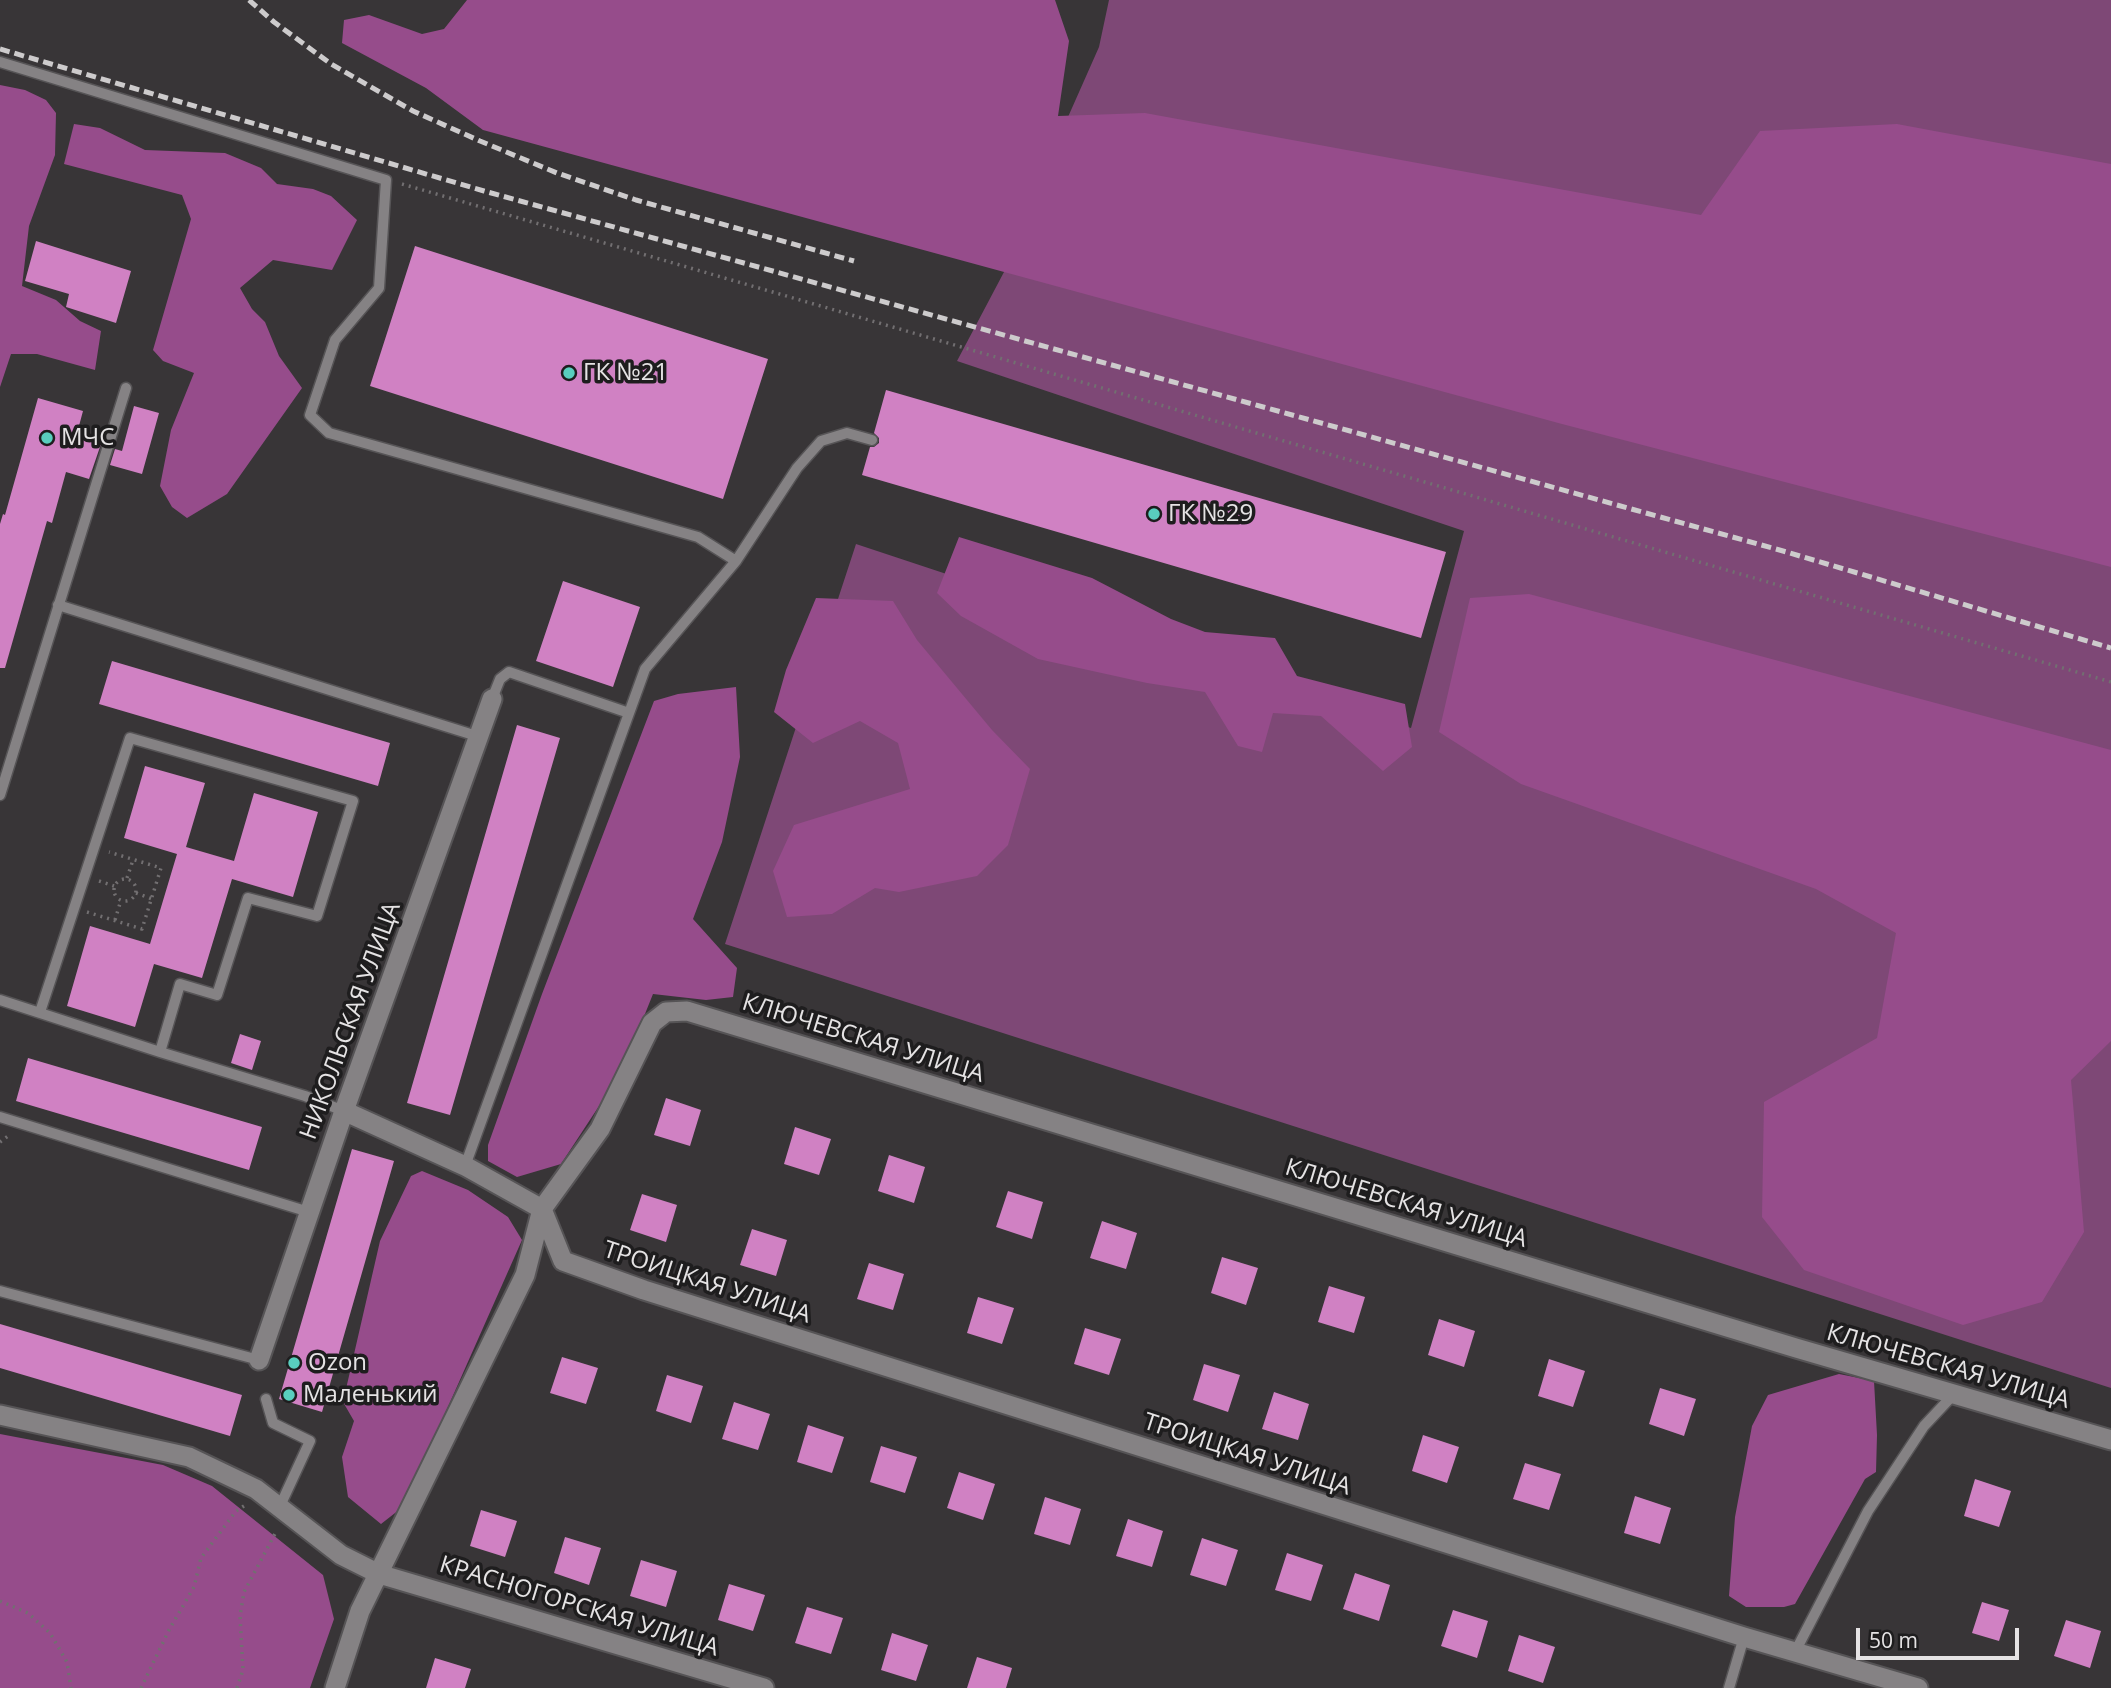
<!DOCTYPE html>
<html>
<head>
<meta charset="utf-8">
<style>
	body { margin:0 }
	#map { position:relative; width:2111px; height:1688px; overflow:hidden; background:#383537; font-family:"Open Sans",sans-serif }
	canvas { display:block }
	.scale { position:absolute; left:1856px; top:1628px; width:163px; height:32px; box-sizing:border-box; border:4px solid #e5e3e4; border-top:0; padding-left:9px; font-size:21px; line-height:24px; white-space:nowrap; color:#e5e3e4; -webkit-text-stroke:5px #1e1d1e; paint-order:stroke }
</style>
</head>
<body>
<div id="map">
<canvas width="2111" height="1688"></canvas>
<div class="scale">50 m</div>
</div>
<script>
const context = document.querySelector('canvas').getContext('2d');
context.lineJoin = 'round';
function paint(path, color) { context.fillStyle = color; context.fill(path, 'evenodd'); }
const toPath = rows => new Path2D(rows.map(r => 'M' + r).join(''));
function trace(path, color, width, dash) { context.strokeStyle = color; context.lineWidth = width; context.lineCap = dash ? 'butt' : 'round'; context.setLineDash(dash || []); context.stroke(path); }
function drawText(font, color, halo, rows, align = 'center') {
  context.font = font + ' "Open Sans",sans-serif'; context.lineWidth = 7; context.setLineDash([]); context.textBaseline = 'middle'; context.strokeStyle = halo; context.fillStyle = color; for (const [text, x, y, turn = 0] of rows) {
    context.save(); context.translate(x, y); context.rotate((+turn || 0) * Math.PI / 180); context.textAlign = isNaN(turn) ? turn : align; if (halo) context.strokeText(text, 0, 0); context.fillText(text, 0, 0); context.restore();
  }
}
const green = toPath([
	[1109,0,2111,0,2111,1388,725,944,856,544,1411,728,1464,531,957,361,1051,183,1068,117,1099,47]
]);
const forest = toPath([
	[467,0,1055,0,1069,41,1058,116,1145,113,1701,215,1760,131,1897,124,2111,164,2111,567,1562,424,483,130,426,88,342,43,344,20,369,15,422,34,444,29],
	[0,85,25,90,46,100,56,113,55,155,29,226,22,286,56,300,80,321,101,331,95,370,37,354,11,354,0,387],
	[74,124,100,128,145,150,225,153,261,168,277,184,313,189,331,196,357,220,332,270,273,260,240,288,252,309,265,322,279,356,302,388,227,494,187,518,172,507,160,486,171,430,194,373,163,361,153,350,191,219,182,195,64,164],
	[959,537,1092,578,1171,619,1205,632,1275,638,1297,676,1405,704,1412,747,1383,771,1321,716,1273,713,1262,752,1238,746,1205,692,1147,683,1038,659,961,616,937,593],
	[1529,594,2111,750,2111,1041,2071,1080,2084,1232,2042,1302,1963,1325,1804,1270,1762,1217,1764,1102,1877,1038,1896,933,1816,889,1521,784,1439,732,1470,598],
	[816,598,893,601,917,640,992,730,1030,769,1008,845,977,876,899,892,875,888,832,914,787,917,773,871,794,825,910,789,898,743,860,721,813,743,774,712,786,670],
	[736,687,740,757,722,842,693,919,737,968,733,997,706,1000,653,994,622,1071,561,1164,517,1177,488,1161,488,1145,542,994,654,701,678,694],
	[422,1171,468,1190,508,1217,522,1240,404,1506,381,1524,348,1497,342,1457,354,1421,343,1402,380,1241,411,1176],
	[1839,1374,1874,1381,1877,1435,1876,1472,1865,1479,1795,1604,1784,1607,1746,1607,1729,1596,1735,1517,1752,1426,1768,1395],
	[0,1434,163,1465,212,1486,323,1575,334,1619,310,1688,0,1688]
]);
const building = toPath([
	[36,241,131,271,116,323,66,307,69,294,25,281],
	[415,246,768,359,723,499,370,386],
	[886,390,1446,552,1421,638,862,475,870,447,874,447,879,443,879,438,874,433],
	[38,398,83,411,76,437,101,444,89,479,66,472,52,523,47,521,5,668,0,668,0,524,3,514,5,515],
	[134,406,159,413,142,474,110,465,115,449,122,451],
	[563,581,640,607,613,687,536,661],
	[112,661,390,743,378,786,99,704],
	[517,725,560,738,450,1115,407,1103],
	[145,766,205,783,186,847,234,861,254,793,318,812,293,897,232,879,202,978,154,964,135,1027,67,1006,90,926,150,944,177,854,124,838],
	[240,1034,261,1041,252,1070,231,1063],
	[28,1058,262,1127,249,1170,16,1101],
	[666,1098,701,1110,690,1146,654,1135],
	[795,1127,831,1139,819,1175,784,1164],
	[352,1149,394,1161,322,1412,279,1399],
	[889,1155,925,1167,914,1203,878,1191],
	[1008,1191,1043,1202,1032,1239,996,1227],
	[642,1194,677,1205,666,1242,630,1230],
	[1102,1221,1137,1233,1126,1269,1090,1258],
	[752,1229,787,1240,776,1276,740,1265],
	[1222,1257,1258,1268,1246,1305,1211,1293],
	[869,1263,904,1274,893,1310,857,1299],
	[1329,1286,1365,1297,1354,1333,1318,1322],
	[978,1297,1014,1308,1002,1344,967,1333],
	[1439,1319,1475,1331,1464,1367,1428,1355],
	[0,1324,242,1395,230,1436,0,1368],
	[1085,1328,1121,1339,1109,1375,1074,1364],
	[562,1357,598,1368,586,1404,550,1393],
	[1549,1359,1585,1371,1573,1407,1538,1396],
	[1204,1364,1240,1375,1228,1412,1193,1400],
	[667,1375,703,1386,691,1423,656,1411],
	[1660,1388,1696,1399,1684,1436,1649,1424],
	[1274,1392,1309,1404,1298,1440,1262,1429],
	[734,1402,770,1414,758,1450,722,1439],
	[808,1425,844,1437,832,1473,797,1462],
	[1423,1435,1459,1447,1447,1483,1412,1471],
	[881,1446,917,1457,905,1493,870,1482],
	[1525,1463,1561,1474,1549,1510,1513,1499],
	[959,1472,995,1484,983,1520,947,1508],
	[1975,1479,2011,1491,1999,1527,1964,1516],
	[1635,1496,1671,1508,1660,1544,1624,1533],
	[1045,1497,1081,1509,1070,1545,1034,1534],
	[481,1510,517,1521,505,1557,470,1546],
	[1128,1519,1163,1531,1152,1567,1116,1556],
	[565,1537,601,1548,589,1585,554,1573],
	[1202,1538,1238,1550,1226,1586,1190,1575],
	[1287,1553,1323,1565,1311,1601,1275,1590],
	[641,1560,677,1571,666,1607,630,1596],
	[1355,1573,1390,1585,1379,1621,1343,1609],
	[729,1584,765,1595,753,1631,718,1620],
	[1982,1602,2009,1610,1999,1641,1972,1633],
	[807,1607,843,1618,831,1654,795,1643],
	[1453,1610,1488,1621,1477,1658,1441,1646],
	[2066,1620,2101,1631,2090,1668,2054,1656],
	[892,1633,928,1645,916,1681,881,1670],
	[1519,1635,1555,1647,1543,1683,1508,1671],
	[977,1657,1012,1668,1006,1688,967,1688],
	[435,1658,471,1669,465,1688,426,1688]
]);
const path = toPath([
	[402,184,2111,682],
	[127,878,133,860],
	'114 890a11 11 0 1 1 22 0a11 11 0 1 1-22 0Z',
	[99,881,114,886],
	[136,893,152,899],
	[87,912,142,929,161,868,109,852],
	[115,920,121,900],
	[0,1142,8,1136],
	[0,1601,28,1613,50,1633,67,1662,71,1688],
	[141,1688,169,1630,194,1587,201,1558,236,1511,244,1506],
	[237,1688,243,1670,240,1616,244,1592,277,1530]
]);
const service = toPath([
	[0,62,386,180,379,288,335,340,310,415,329,433,698,537,736,561,645,669,465,1166],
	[736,561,797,468,821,441,847,433,872,440],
	[58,605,480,737],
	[492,699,500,679,509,672,629,713],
	[0,795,126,388],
	[0,1000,160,1052,305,1096,344,1111],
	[40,1012,130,738,353,801,317,916,248,898,217,995,180,984,160,1052],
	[0,1117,309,1212],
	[0,1291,259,1360],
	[266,1399,273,1423,310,1441,280,1506],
	[1795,1652,1868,1511,1924,1426,1954,1394],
	[1729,1688,1744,1637]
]);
const minor = toPath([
	[344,1111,465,1166,542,1209,563,1261,644,1290,1744,1637,1918,1688],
	[259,1360,344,1111,492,699],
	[0,1415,189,1457,256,1489,341,1555,379,1574,764,1688],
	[335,1688,360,1611,525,1275,542,1209,600,1129,652,1023,666,1012,687,1011,1796,1348,2111,1440]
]);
const rail = toPath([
	[249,0,274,22,331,64,413,111,480,141,557,173,636,200,854,261],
	[0,49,484,191,1783,551,2111,648]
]);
const markers = [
	[569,373,7,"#59cebe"],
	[47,438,7,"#59cebe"],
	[1154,514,7,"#59cebe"],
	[294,1363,7,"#59cebe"],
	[289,1395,7,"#59cebe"]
];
const poiNames = [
	["ГК №21",583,373],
	["МЧС",61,438],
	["ГК №29",1168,514],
	["Ozon",308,1363],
	["Маленький",303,1395]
];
const streetNames = [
	["НИКОЛЬСКАЯ УЛИЦА",351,1021,-70],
	["КЛЮЧЕВСКАЯ УЛИЦА",863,1039,17],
	["КЛЮЧЕВСКАЯ УЛИЦА",1406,1204,17],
	["ТРОИЦКАЯ УЛИЦА",707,1283,18],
	["КЛЮЧЕВСКАЯ УЛИЦА",1948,1367,16],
	["ТРОИЦКАЯ УЛИЦА",1247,1455,18],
	["КРАСНОГОРСКАЯ УЛИЦА",579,1607,17]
];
paint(green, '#7e4876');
paint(forest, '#964c8b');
paint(building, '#d081c3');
trace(service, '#565456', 13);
trace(minor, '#565456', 23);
trace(path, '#726f71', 3.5, [2, 5]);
trace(service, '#858284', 10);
trace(minor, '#858284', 19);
trace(rail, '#cdcbcc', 5, [10, 5]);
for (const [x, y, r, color] of markers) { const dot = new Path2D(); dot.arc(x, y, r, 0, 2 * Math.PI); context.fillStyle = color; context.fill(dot); trace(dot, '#1e1d1e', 2.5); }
drawText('24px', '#e5e3e4', '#1e1d1e', poiNames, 'left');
drawText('24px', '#e5e3e4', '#1e1d1e', streetNames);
</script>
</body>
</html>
